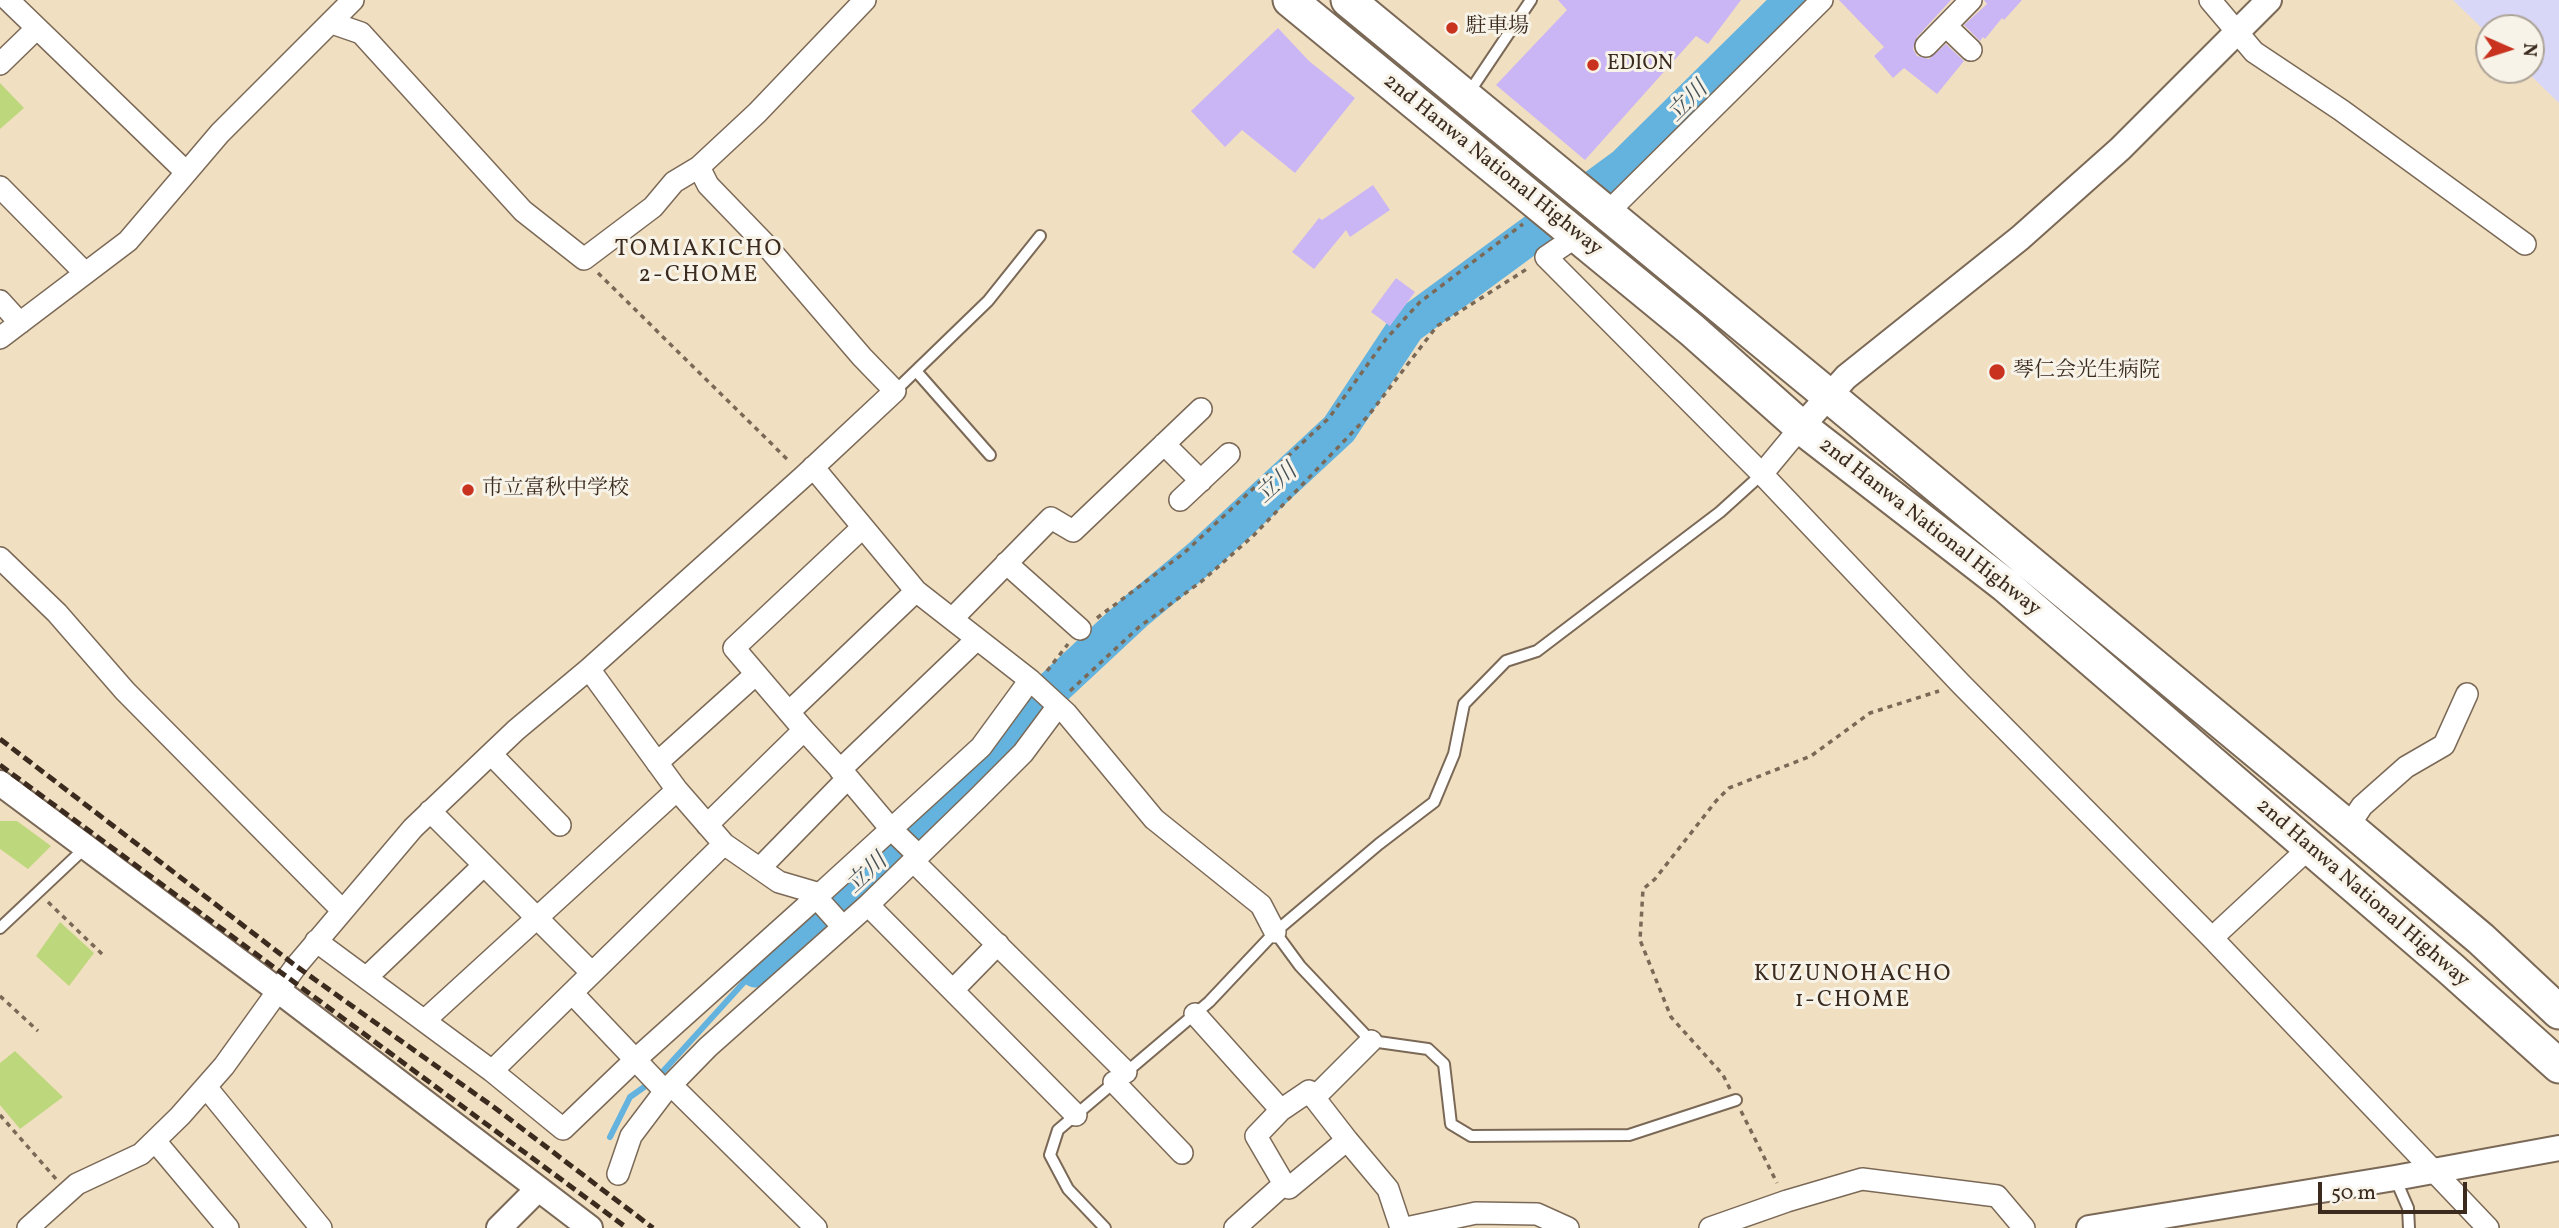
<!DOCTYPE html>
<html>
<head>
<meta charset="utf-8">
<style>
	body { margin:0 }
	#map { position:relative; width:2559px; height:1228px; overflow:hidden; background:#f1dfc1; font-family:Vollkorn,serif }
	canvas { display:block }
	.north { position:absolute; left:2475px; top:14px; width:70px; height:70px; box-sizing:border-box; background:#f7f3e8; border:2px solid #aca397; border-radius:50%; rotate:93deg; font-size:19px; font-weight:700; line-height:28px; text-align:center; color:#3b2a1e }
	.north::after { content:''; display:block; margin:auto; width:24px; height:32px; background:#c8321e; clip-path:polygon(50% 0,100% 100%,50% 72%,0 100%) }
	.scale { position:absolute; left:2318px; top:1182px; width:149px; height:32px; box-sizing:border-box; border:4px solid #3b2a1e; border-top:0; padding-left:9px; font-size:21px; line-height:24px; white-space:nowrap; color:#3b2a1e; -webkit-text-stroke:5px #f7f3e8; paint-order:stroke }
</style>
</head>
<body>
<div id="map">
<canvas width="2559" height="1228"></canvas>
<div class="north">N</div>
<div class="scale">50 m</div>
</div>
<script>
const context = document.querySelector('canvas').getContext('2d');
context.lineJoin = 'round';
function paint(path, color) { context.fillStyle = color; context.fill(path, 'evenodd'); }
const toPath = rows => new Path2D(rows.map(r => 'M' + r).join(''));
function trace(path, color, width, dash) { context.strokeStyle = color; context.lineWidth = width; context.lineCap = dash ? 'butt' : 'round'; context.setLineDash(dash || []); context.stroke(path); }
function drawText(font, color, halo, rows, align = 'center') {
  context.font = font + ' Vollkorn,"Noto Serif JP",serif'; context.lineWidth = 6; context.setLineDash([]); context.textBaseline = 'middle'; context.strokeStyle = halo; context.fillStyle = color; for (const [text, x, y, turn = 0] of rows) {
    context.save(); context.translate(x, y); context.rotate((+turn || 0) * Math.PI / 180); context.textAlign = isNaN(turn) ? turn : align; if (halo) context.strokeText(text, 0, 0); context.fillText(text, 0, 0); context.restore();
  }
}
const built = toPath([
	[2453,0,2559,0,2559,103,2525,70,2531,70,2531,28,2489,28,2489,35]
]);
const green = toPath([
	[0,83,24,108,0,129],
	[0,821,17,821,51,846,28,869,0,849],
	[60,922,94,953,69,986,36,956],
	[15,1051,63,1097,20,1129,0,1105,0,1063]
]);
const stream = toPath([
	[610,1137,630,1097,657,1078,756,969]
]);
const river = toPath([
	[756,969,852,891,1014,738,1048,693,1136,611,1200,558,1339,429,1407,326,1625,166,1793,0]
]);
const building = toPath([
	[1558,0,1741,0,1708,44,1696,36,1585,160,1496,85,1567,10],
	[1839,0,1951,0,1917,37,1913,49,1917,56,1929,59,1946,44,1964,61,1937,94,1904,68,1893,78,1874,56,1884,47],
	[1984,0,2022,0,2004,20,2002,18,1985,39,1983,37,1980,41,1964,25,1987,4],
	[1278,28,1309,61,1355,98,1295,173,1242,130,1225,147,1191,111],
	[1373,185,1390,210,1350,237,1346,230,1314,269,1292,252,1319,218,1322,220],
	[1396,278,1415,292,1390,326,1371,312]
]);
const path = toPath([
	[598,273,790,462],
	[1097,618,1184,553,1329,418,1386,339,1420,302,1523,224],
	[1047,671,1068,644],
	[1070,691,1139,627,1202,581,1254,535,1368,416,1437,326,1530,267],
	[48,902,102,954],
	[0,996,38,1031],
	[1730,1089,1723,1075,1671,1017,1640,940,1643,889,1655,879,1716,801,1729,788,1811,756,1870,713,1939,691],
	[1741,1111,1777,1183],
	[0,1115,56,1179]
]);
const service = toPath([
	[1468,94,1531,0],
	[916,371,990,455],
	[895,391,988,301,1040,236],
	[0,928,86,847],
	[1275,932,1300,966,1371,1041,1428,1049,1444,1064,1451,1124,1471,1136,1629,1135,1736,1100],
	[2395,1178,2408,1208,2409,1228],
	[1105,1228,1068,1189,1050,1155,1058,1130,1209,1002,1275,932,1379,844,1434,802,1454,754,1464,704,1506,661,1537,651,1720,512,1762,474]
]);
const minor = toPath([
	[8,0,186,172],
	[2210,0,2254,52,2341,110,2525,244],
	[332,23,361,33,523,211,584,259,653,207,674,182,699,167],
	[1946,26,1971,50],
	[1926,46,1971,0],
	[0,64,37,28],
	[0,187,85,273],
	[1607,213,1822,0],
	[1577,236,1546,257,1762,474],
	[0,301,20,323],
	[0,338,128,241,220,133,353,0],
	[1801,427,1762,474,1961,684,2212,938,2488,1228],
	[1164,444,1201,481],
	[813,467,916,591,1030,680,1066,713,1154,819,1261,905,1275,932],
	[1180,500,1229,454],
	[0,558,57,613,125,691,342,910],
	[1006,563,1080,629],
	[952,619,1051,518,1073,531,1201,409],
	[589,669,677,790,724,844,779,882,820,894,981,747,1030,680],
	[789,712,916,591],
	[804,730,734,648,862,528],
	[491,754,560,825],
	[657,763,756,674],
	[840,770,977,639],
	[430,811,592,973],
	[707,825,804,730,848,778],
	[2348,827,2362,806,2406,767,2444,745,2467,694],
	[913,861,1126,1072],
	[760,868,848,778,891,829,919,856],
	[816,897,843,927],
	[868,905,1076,1115],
	[2212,938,2309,848],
	[316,941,492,1071,563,1129,636,1059,820,894],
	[366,978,484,865],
	[953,990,998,944],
	[572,993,665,1091,708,1047,868,905,977,799,1023,753,1058,706],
	[1195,1014,1281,1110,1256,1136,1284,1184,1235,1228],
	[424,1021,677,790],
	[492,1071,724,844],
	[1114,1082,1182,1153],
	[671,1085,816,1228],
	[206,1087,321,1228],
	[1314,1098,1371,1041],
	[1281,1110,1309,1091,1347,1140,1289,1188,1284,1184],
	[1347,1140,1388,1189,1401,1228],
	[155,1141,228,1228],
	[618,1174,631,1136,665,1091],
	[28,1228,77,1184,141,1154,180,1116,224,1066,296,966,413,828,516,730,589,669,804,476,895,391,862,357,765,244,708,185,699,167,757,113,865,0],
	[1406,1228,1476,1213,1537,1214,1568,1228],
	[1710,1228,1787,1201,1862,1179,1997,1196,2024,1228]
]);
const tertiary = toPath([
	[1801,427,1846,377,2020,238,2120,149,2269,0],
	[0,783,279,991,590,1228],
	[499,1228,538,1189],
	[2089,1228,2395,1178,2559,1148]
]);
const trunk = toPath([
	[1290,0,1692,330,1801,427,2005,585,2451,969,2559,1066],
	[1348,0,1829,396,2348,827,2481,939,2559,1012]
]);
const rail = toPath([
	[0,739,296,966,495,1108,653,1228],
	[0,765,627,1228]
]);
const markers = [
	[1452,28,7,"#c8321e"],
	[1593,65,7,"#c8321e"],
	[1997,372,9,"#c8321e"],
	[468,490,7,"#c8321e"]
];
const poiNames = [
	["駐車場",1466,28],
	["EDION",1607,65],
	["琴仁会光生病院",2013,372],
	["市立富秋中学校",482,490]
];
const streetNames = [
	["2nd Hanwa National Highway",1492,166,39],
	["2nd Hanwa National Highway",1929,528,38],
	["2nd Hanwa National Highway",2362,894,41]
];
const waterNames = [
	["立川",1689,103,-45],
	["立川",1278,485,-42],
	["立川",868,875,-43]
];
const neighbourhoodNames = [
	["TOMIAKICHO",699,251],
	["2-CHOME",699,277],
	["KUZUNOHACHO",1853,976],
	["1-CHOME",1853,1002]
];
paint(built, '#d8d7f8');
paint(green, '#bdd77c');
trace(stream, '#63b3de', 6);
trace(river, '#63b3de', 37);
paint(building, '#cab6f5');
trace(service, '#7b6957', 14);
trace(minor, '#7b6957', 24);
trace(tertiary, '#7b6957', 28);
trace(trunk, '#7b6957', 37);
trace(path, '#7b6957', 3.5, [5, 5]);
trace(service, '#fff', 10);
trace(minor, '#fff', 21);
trace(tertiary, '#fff', 24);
trace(trunk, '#fff', 33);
trace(rail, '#3b2a1e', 5, [10, 5]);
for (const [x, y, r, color] of markers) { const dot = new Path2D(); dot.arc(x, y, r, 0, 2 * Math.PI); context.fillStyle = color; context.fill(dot); trace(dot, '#f7f3e8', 2.5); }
drawText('21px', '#3b2a1e', '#f7f3e8', poiNames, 'left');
drawText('21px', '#3b2a1e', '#f7f3e8', streetNames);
drawText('italic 23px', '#475358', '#f7f3e8', waterNames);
context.letterSpacing = '2px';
drawText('23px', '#3b2a1e', '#f7f3e8', neighbourhoodNames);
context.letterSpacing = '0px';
</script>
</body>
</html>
